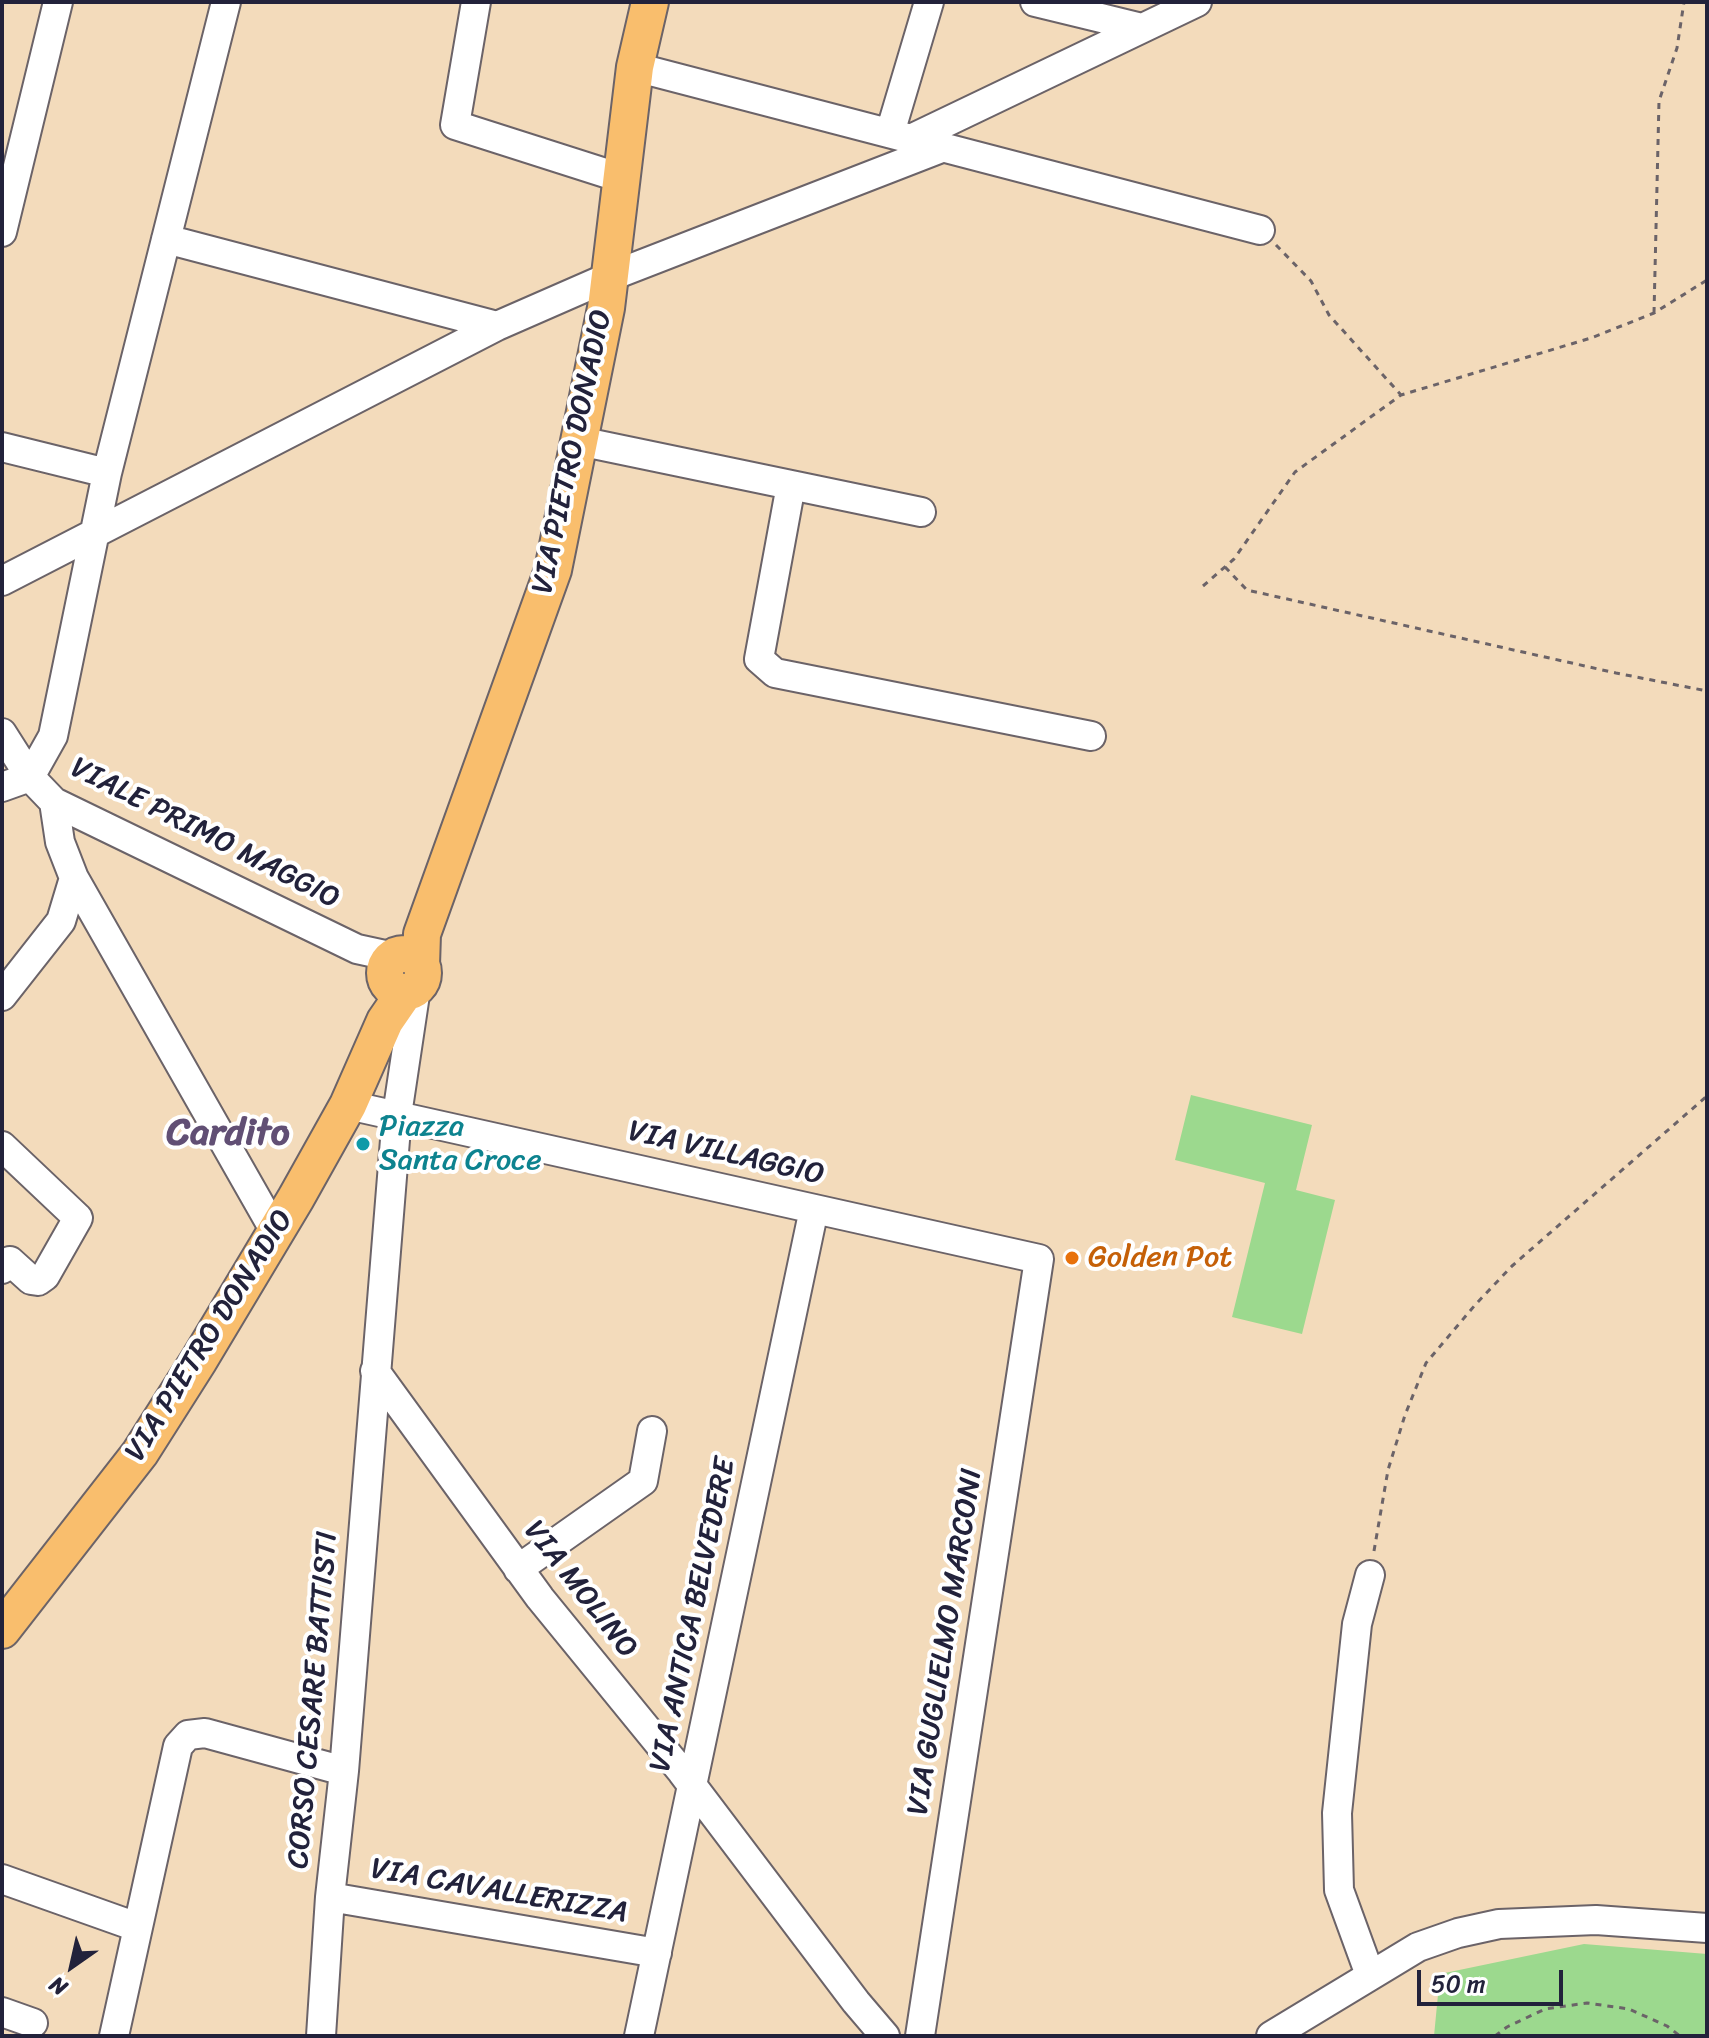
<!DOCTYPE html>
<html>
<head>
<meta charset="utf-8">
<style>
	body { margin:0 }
	#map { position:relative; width:1709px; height:2038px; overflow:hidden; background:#f3dbbb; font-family:Sriracha,sans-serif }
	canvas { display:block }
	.frame { position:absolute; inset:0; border:4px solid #22223b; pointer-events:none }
	.north { position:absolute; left:32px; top:1926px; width:80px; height:80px; -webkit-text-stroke:6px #fff; paint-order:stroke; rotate:214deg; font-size:22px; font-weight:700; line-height:32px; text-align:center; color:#22223b }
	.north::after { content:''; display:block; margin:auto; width:28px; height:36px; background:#22223b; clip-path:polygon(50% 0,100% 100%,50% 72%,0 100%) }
	.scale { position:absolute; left:1417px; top:1970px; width:146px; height:36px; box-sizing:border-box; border:4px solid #22223b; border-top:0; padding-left:10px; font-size:24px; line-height:28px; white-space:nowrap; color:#22223b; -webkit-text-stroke:6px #fff; paint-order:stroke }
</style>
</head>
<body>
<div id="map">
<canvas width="1709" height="2038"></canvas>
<div class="frame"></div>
<div class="north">N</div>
<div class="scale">50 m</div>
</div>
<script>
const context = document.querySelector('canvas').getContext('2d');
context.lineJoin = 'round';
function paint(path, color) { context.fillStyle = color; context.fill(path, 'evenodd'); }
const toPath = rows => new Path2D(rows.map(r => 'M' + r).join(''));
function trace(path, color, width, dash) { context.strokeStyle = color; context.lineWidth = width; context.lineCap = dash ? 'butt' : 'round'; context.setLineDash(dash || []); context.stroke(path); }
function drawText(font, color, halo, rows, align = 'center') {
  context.font = font + ' Sriracha,sans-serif'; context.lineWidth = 8; context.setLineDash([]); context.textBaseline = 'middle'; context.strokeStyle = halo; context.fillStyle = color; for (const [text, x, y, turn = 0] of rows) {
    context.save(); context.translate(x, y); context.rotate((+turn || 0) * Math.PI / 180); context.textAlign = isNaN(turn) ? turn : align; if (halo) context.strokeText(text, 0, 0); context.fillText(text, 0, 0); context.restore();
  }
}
const green = toPath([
	[1191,1095,1312,1125,1296,1190,1335,1200,1302,1334,1232,1317,1265,1183,1175,1160],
	[1584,1944,1707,1954,1707,2036,1434,2036,1440,1974]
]);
const path = toPath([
	[1276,245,1311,281,1329,315,1401,395],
	[1654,313,1659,101,1677,48,1684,2],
	[1225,567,1247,590,1616,673,1707,691],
	[1203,586,1234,559,1295,472,1401,395,1591,338,1654,313,1707,280],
	[1374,1551,1388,1470,1405,1415,1426,1363,1475,1305,1512,1266,1707,1096],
	[1495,2036,1507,2027,1545,2009,1587,2003,1629,2009,1667,2026,1680,2036]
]);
const minor = toPath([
	[476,2,455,125,621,178],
	[1035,2,1142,28],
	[635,67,1260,230],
	[890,133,929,2],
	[911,139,1197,2],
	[2,232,58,2],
	[166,239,497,326],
	[579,441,921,512],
	[2,447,107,473],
	[791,485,759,659,775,673,1091,736],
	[2,581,497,326,609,277,944,147],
	[2,733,30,777,54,802,357,949,394,957],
	[2,787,30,777,53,736,107,473,226,2],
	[54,802,60,842,74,878,276,1233],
	[2,996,61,921,74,878],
	[348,1105,1039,1259,920,2036],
	[2,1146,78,1218,45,1276,38,1281,31,1280,10,1261,2,1269],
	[375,1371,540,1598,682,1772,856,2002,885,2036],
	[518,1569,643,1481,652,1431],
	[1370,1575,1357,1624,1337,1813,1339,1890,1370,1975],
	[2,1879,137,1927],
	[330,1897,657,1953],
	[2,2012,33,2023],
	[114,2036,178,1746,188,1735,205,1733,344,1771],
	[321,2036,330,1897,344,1771,397,1115,416,988],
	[639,2036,814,1209],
	[1271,2036,1418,1947,1458,1933,1499,1924,1596,1920,1707,1928]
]);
const major = toPath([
	'385 973a19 19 0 1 1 38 0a19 19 0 1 1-38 0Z',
	[421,965,422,934,553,570,606,308,635,67,650,2],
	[2,1630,140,1453,199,1360,296,1198,348,1105,385,1021,405,992]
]);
const markers = [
	[363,1144,8,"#0f9aa8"],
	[1072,1258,8,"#e8710a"]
];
const streetNames = [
	["VIA PIETRO DONADIO",573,452,-78],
	["VIALE PRIMO MAGGIO",205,834,27],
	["VIA VILLAGGIO",726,1154,13],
	["VIA PIETRO DONADIO",210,1336,-58],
	["VIA MOLINO",580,1590,52],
	["VIA ANTICA BELVEDERE",694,1615,-78],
	["VIA GUGLIELMO MARCONI",946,1642,-81],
	["CORSO CESARE BATTISTI",314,1700,-85],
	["VIA CAVALLERIZZA",499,1892,10]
];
const cultureNames = [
	["Piazza",379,1127],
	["Santa Croce",379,1161]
];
const foodNames = [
	["Golden Pot",1088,1258]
];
const districtNames = [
	["Cardito",228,1134]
];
paint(green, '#9cd98e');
trace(minor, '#6b6368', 32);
trace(major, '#6b6368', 40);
trace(path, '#6b6368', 3, [6, 6]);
trace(minor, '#fff', 28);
trace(major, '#f9be6d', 36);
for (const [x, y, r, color] of markers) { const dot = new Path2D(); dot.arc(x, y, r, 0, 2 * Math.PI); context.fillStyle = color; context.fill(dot); trace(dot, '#fff', 3); }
drawText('30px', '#22223b', '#fff', streetNames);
drawText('30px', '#0d838f', '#fff', cultureNames, 'left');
drawText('30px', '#c56008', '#fff', foodNames, 'left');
drawText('bold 38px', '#614f74', '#fff', districtNames);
</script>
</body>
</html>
